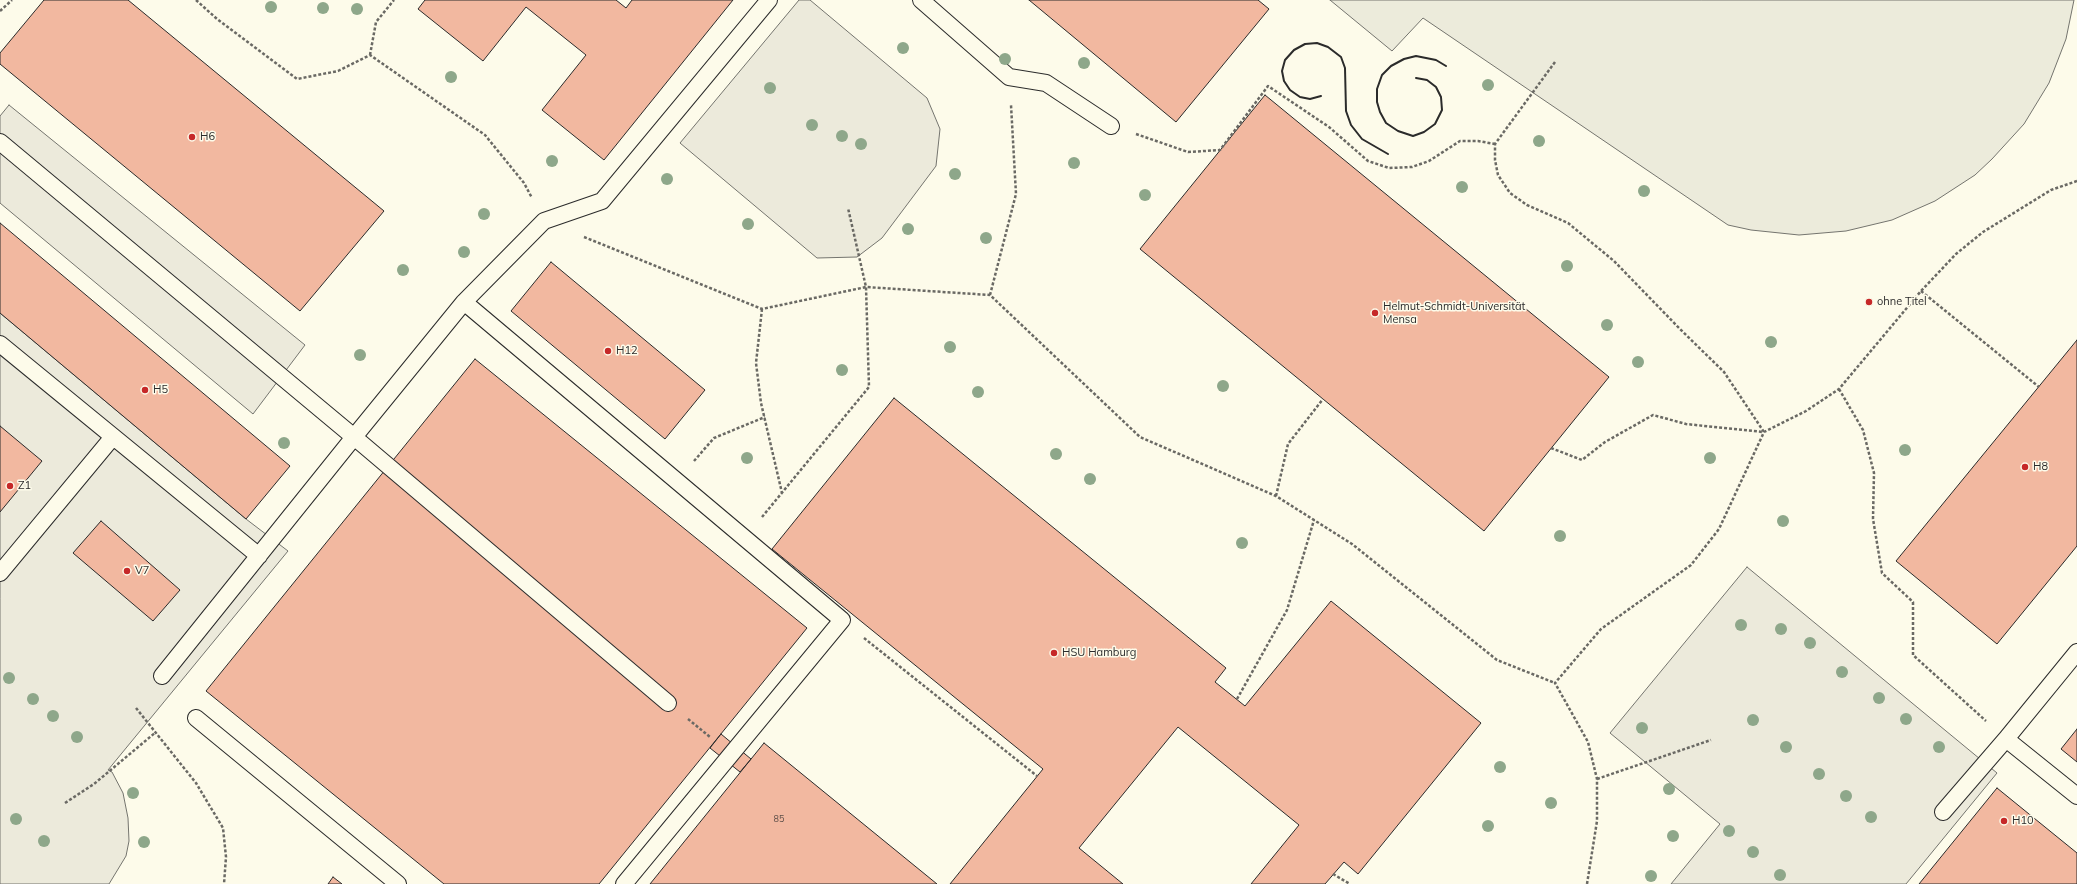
<!DOCTYPE html>
<html>
<head>
<meta charset="utf-8">
<style>
	body { margin:0 }
	canvas { display:block; background:#fdfbea }
</style>
</head>
<body>
<canvas width="2077" height="884"></canvas>
<script>
const context = document.querySelector('canvas').getContext('2d');
context.lineJoin = 'round';
function paint(path, color) { context.fillStyle = color; context.fill(path, 'evenodd'); }
const toPath = rows => new Path2D(rows.map(r => 'M' + r).join(''));
function trace(path, color, width, dash) { context.strokeStyle = color; context.lineWidth = width; context.lineCap = dash ? 'butt' : 'round'; context.setLineDash(dash || []); context.stroke(path); }
function drawText(font, color, halo, rows, align = 'center') {
  context.font = font + ' Mulish,sans-serif'; context.lineWidth = 3; context.setLineDash([]); context.textBaseline = 'middle'; context.strokeStyle = halo; context.fillStyle = color; for (const [text, x, y, turn = 0] of rows) {
    context.save(); context.translate(x, y); context.rotate((+turn || 0) * Math.PI / 180); context.textAlign = isNaN(turn) ? turn : align; if (halo) context.strokeText(text, 0, 0); context.fillText(text, 0, 0); context.restore();
  }
}
const green = toPath([
	[1330,0,2074,0,2066,39,2049,83,2024,124,1992,159,1975,175,1935,201,1892,220,1846,231,1799,235,1751,230,1728,225,1423,18,1392,51,1330,0]
]);
const parking = toPath([
	[799,0,810,0,927,98,940,129,936,166,882,238,857,257,817,258,680,143,799,0],
	[9,105,305,345,253,414,0,203,0,116,9,105],
	[0,313,246,519,288,551,108,770,112,772,123,793,128,818,129,841,126,856,109,884,0,884,0,313],
	[1747,567,1997,773,1906,884,1671,884,1720,824,1610,733,1747,567]
]);
const building = toPath([
	[44,0,128,0,384,211,300,311,0,64,0,53,44,0],
	[425,0,616,0,626,8,632,0,733,0,604,160,542,110,586,55,526,7,483,61,418,9,425,0],
	[1029,0,1258,0,1269,9,1176,122,1029,0],
	[1265,95,1609,377,1484,531,1140,249,1265,95],
	[0,223,290,466,246,519,0,313,0,223],
	[551,262,705,390,665,439,511,311,551,262],
	[2077,340,2077,546,1997,644,1896,561,2077,340],
	[475,359,807,628,599,884,444,884,206,691,475,359],
	[894,398,1226,668,1215,682,1245,706,1331,601,1481,723,1358,874,1344,862,1325,884,1251,884,1299,825,1178,727,1079,848,1123,884,950,884,1043,769,772,549,894,398],
	[0,426,42,461,0,512,0,426],
	[101,521,180,590,153,621,73,553,101,521],
	[2077,729,2077,762,2061,749,2077,729],
	[721,734,751,759,740,772,710,748,721,734],
	[764,743,937,884,650,884,764,743],
	[1997,788,2077,853,2077,884,1919,884,1997,788],
	[333,877,342,884,328,884,333,877]
]);
const path = toPath([
	[196,0,217,19,297,79,338,71,370,55,485,135,524,183,532,198],
	[0,11,12,0],
	[370,55,376,22,394,0],
	[1555,62,1495,144,1495,160,1498,175,1510,193,1527,205,1568,223,1614,261,1679,328,1724,372,1764,432],
	[1136,134,1188,152,1220,150,1268,86,1329,127,1368,161,1389,168,1412,167,1429,161,1460,141,1478,141,1495,144],
	[584,237,762,309,866,287,990,295,1140,437,1276,496,1352,544,1497,660,1555,683],
	[1921,291,2039,387],
	[990,295,1016,194,1011,105],
	[762,309,756,363,761,403,782,493],
	[1839,389,1863,430,1874,473,1873,519,1882,573,1913,602,1913,655,1986,721],
	[1551,448,1582,460,1605,442,1653,415,1686,424,1763,432],
	[694,461,714,438,765,417],
	[1276,496,1288,444,1323,399],
	[762,517,869,387,866,287,848,208],
	[864,638,1037,776],
	[1237,699,1287,610,1314,520],
	[136,708,196,783,223,828,226,857,224,884],
	[688,719,710,737],
	[1597,779,1711,740],
	[65,803,94,784,156,732],
	[1333,874,1350,884],
	[1587,884,1597,821,1597,779,1588,742,1555,683,1601,629,1691,565,1719,529,1764,432,1806,411,1839,389,1921,291,1956,254,1983,232,2051,190,2077,181]
]);
const lane = toPath([
	[921,0,1009,77,1046,83,1111,126],
	[0,142,354,437,464,302,544,221,602,201,769,0],
	[464,302,842,620,624,884],
	[0,344,259,556],
	[0,573,112,438],
	[162,676,354,437,668,703],
	[196,718,398,884],
	[2006,739,2077,796],
	[1943,812,2006,739,2077,652]
]);
const wall = toPath([
	[1416,78,1427,80,1436,87,1441,97,1442,110,1435,124,1424,132,1413,136,1398,131,1386,123,1380,112,1377,102,1377,89,1382,75,1391,66,1404,59,1416,56,1436,60,1446,66],
	[1321,96,1310,99,1300,97,1290,90,1284,81,1282,71,1285,60,1294,50,1305,44,1317,43,1328,47,1341,57,1345,68,1346,111,1351,125,1362,139,1388,154]
]);
const trees = [
	[271,7],
	[323,8],
	[357,9],
	[903,48],
	[1005,59],
	[1084,63],
	[451,77],
	[1488,85],
	[770,88],
	[812,125],
	[842,136],
	[1539,141],
	[861,144],
	[552,161],
	[1074,163],
	[955,174],
	[667,179],
	[1462,187],
	[1644,191],
	[1145,195],
	[484,214],
	[748,224],
	[908,229],
	[986,238],
	[464,252],
	[1567,266],
	[403,270],
	[1607,325],
	[1771,342],
	[950,347],
	[360,355],
	[1638,362],
	[842,370],
	[1223,386],
	[978,392],
	[284,443],
	[1905,450],
	[1056,454],
	[747,458],
	[1710,458],
	[1090,479],
	[1783,521],
	[1560,536],
	[1242,543],
	[1741,625],
	[1781,629],
	[1810,643],
	[1842,672],
	[9,678],
	[1879,698],
	[33,699],
	[53,716],
	[1906,719],
	[1753,720],
	[1642,728],
	[77,737],
	[1786,747],
	[1939,747],
	[1500,767],
	[1819,774],
	[1669,789],
	[133,793],
	[1846,796],
	[1551,803],
	[1871,817],
	[16,819],
	[1488,826],
	[1729,831],
	[1673,836],
	[44,841],
	[144,842],
	[1753,852],
	[1780,875],
	[1651,876]
];
const markers = [
	[192,137,4,"#c62828"],
	[1869,302,4,"#c62828"],
	[1375,313,4,"#c62828"],
	[608,351,4,"#c62828"],
	[145,390,4,"#c62828"],
	[2025,467,4,"#c62828"],
	[10,486,4,"#c62828"],
	[127,571,4,"#c62828"],
	[1054,653,4,"#c62828"],
	[2004,821,4,"#c62828"]
];
const numberNames = [
	["85",779,819]
];
const poiNames = [
	["H6",200,137],
	["ohne Titel",1877,302],
	["Helmut-Schmidt-Universität",1383,307],
	["Mensa",1383,320],
	["H12",616,351],
	["H5",153,390],
	["H8",2033,467],
	["Z1",18,486],
	["V7",135,571],
	["HSU Hamburg",1062,653],
	["H10",2012,821]
];
paint(green, '#ecebdb');
trace(green, '#74746e', 1);
paint(parking, '#eceadb');
trace(parking, '#74746e', 1);
paint(building, '#f2b8a0');
trace(building, '#2b2b2b', 1);
trace(lane, '#2b2b2b', 18);
trace(path, '#6a6964', 2.5, [3, 2]);
trace(lane, '#fdfbea', 16);
trace(wall, '#2b2b2b', 2);
context.fillStyle = '#8ea78a';
for (const [x, y] of trees) { context.beginPath(); context.arc(x, y, 6, 0, 2 * Math.PI); context.fill(); }
for (const [x, y, r, color] of markers) { const dot = new Path2D(); dot.arc(x, y, r, 0, 2 * Math.PI); context.fillStyle = color; context.fill(dot); trace(dot, '#fdfbea', 1.5); }
drawText('9px', '#5d4e48', null, numberNames);
drawText('11px', '#2b2b2b', '#fdfbea', poiNames, 'left');
</script>
</body>
</html>
